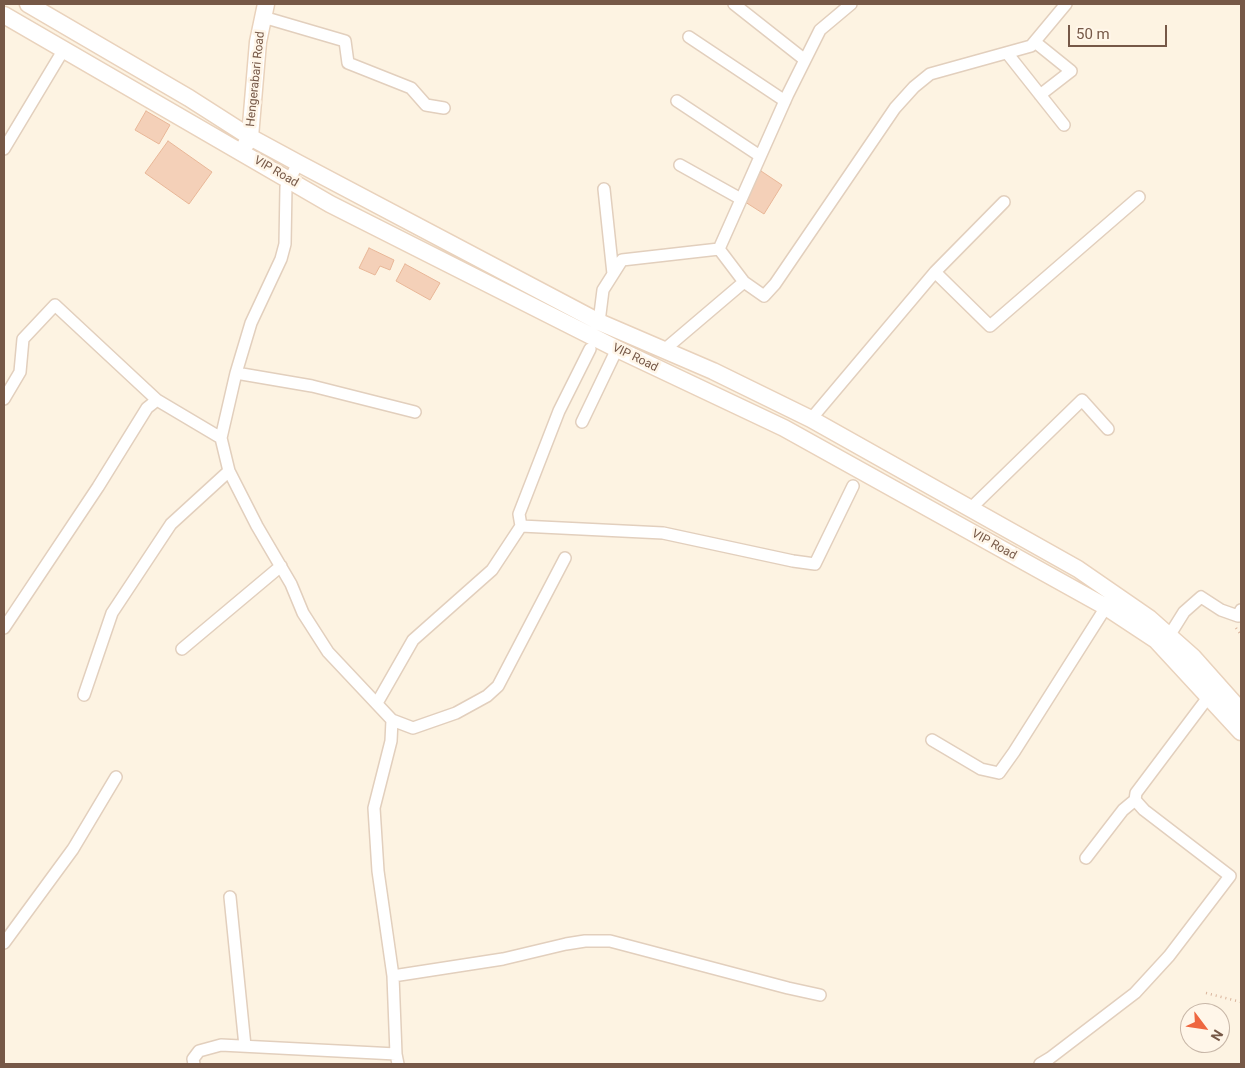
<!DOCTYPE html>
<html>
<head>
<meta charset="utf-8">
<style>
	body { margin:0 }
	#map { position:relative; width:1245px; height:1068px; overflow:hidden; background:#fdf3e2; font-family:Roboto,sans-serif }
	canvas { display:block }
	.frame { position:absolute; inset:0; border:5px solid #765847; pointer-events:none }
	.north { position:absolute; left:1180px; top:1003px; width:50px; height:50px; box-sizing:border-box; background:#fff6e9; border:1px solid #c8b7a8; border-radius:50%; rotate:121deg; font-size:14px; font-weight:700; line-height:20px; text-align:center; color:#765847 }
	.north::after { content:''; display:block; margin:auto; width:18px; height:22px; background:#ee6740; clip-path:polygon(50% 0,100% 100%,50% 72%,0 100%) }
	.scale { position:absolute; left:1068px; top:25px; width:99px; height:22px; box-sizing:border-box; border:2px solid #765847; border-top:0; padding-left:6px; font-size:15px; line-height:18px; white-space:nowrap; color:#765847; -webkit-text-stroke:4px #fff6e9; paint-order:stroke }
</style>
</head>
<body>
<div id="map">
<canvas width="1245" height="1068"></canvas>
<div class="frame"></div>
<div class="north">N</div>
<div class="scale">50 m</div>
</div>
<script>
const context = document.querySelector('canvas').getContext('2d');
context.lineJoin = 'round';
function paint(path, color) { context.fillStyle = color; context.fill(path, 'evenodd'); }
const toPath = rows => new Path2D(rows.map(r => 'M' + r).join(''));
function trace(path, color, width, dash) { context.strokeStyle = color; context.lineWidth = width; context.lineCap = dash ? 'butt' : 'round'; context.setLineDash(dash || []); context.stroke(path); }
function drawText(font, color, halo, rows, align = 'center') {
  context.font = font + ' Roboto,sans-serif'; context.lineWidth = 5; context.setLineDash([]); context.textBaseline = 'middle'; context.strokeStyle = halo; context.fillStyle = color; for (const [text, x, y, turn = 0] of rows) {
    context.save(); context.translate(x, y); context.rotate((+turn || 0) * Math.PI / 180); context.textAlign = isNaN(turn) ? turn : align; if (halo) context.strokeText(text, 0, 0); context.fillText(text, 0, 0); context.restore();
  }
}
const building = toPath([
	[146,111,170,125,159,144,135,130,146,111],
	[168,141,212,172,189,204,145,173,168,141],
	[761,171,782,185,764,214,742,200,761,171],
	[369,248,394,260,390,270,380,266,375,275,359,268,369,248],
	[405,264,440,283,430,300,396,281,405,264]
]);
const path = toPath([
	[1236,628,1241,635],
	[1206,993,1241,1002]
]);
const minor = toPath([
	[734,4,805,60],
	[263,17,345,41,348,63,411,88,426,105,444,108],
	[689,37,785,101],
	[1035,42,1071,71,1040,95],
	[1007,53,1064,125],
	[677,101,760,156],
	[4,149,64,49],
	[298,163,286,187,285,244,281,259,251,323,236,373,221,438,229,471,257,526,291,584,303,613,328,652,392,720,391,741,374,808,378,871,393,976,396,1054,398,1064],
	[680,165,741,199],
	[604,189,613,274],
	[935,272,1004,202],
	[744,282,764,296,775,284,895,108,914,87,930,74,1031,46,1066,4],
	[599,322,603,290,622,260,719,249],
	[664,350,744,282,719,249,788,94,820,30,851,4],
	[236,373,312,386,415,412],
	[4,399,20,372,23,339,55,305,157,400],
	[811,419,935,272,990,326,1139,197],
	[582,422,617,349],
	[970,509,1082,400,1108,429],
	[521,526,663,533,793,561,815,564,853,486],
	[4,628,98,487,147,408,157,400,221,438],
	[1169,636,1184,612,1201,597,1221,610,1238,616,1241,610],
	[182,649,281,566],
	[84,695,112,613,171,524,229,471],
	[377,703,413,640,492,570,521,526,519,514,559,411,590,349],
	[392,720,413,728,456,713,487,696,498,686,565,558],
	[932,740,981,769,999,773,1014,752,1106,607],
	[1086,858,1123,810,1135,800],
	[230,897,245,1046],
	[4,943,73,849,116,777],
	[393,976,503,959,566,944,585,941,610,941,788,988,820,995],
	[194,1064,193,1059,199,1051,221,1045,396,1054],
	[1040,1064,1050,1058,1135,993,1169,956,1230,876,1144,810,1135,800,1136,793,1209,696]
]);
const secondary = toPath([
	[28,4,189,98,250,137,298,163,599,322,713,371,811,419,1078,569,1149,618,1193,657,1241,711],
	[4,15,330,204,617,349,784,428,1106,607,1156,640,1241,732],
	[246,144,250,137,258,42,266,4]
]);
const streetNames = [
	["Hengerabari Road",256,79,-84],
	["VIP Road",276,172,30],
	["VIP Road",635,358,26],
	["VIP Road",994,545,29]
];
paint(building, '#f4d0b8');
trace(building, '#e8b697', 1);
trace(minor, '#e2cfbd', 14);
trace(secondary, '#e9d2bc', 19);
trace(path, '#d9b39b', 2.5, [1, 4]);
trace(minor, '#fff', 11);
trace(secondary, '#fff', 16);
drawText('12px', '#765847', '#fff6e9', streetNames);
</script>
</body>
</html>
